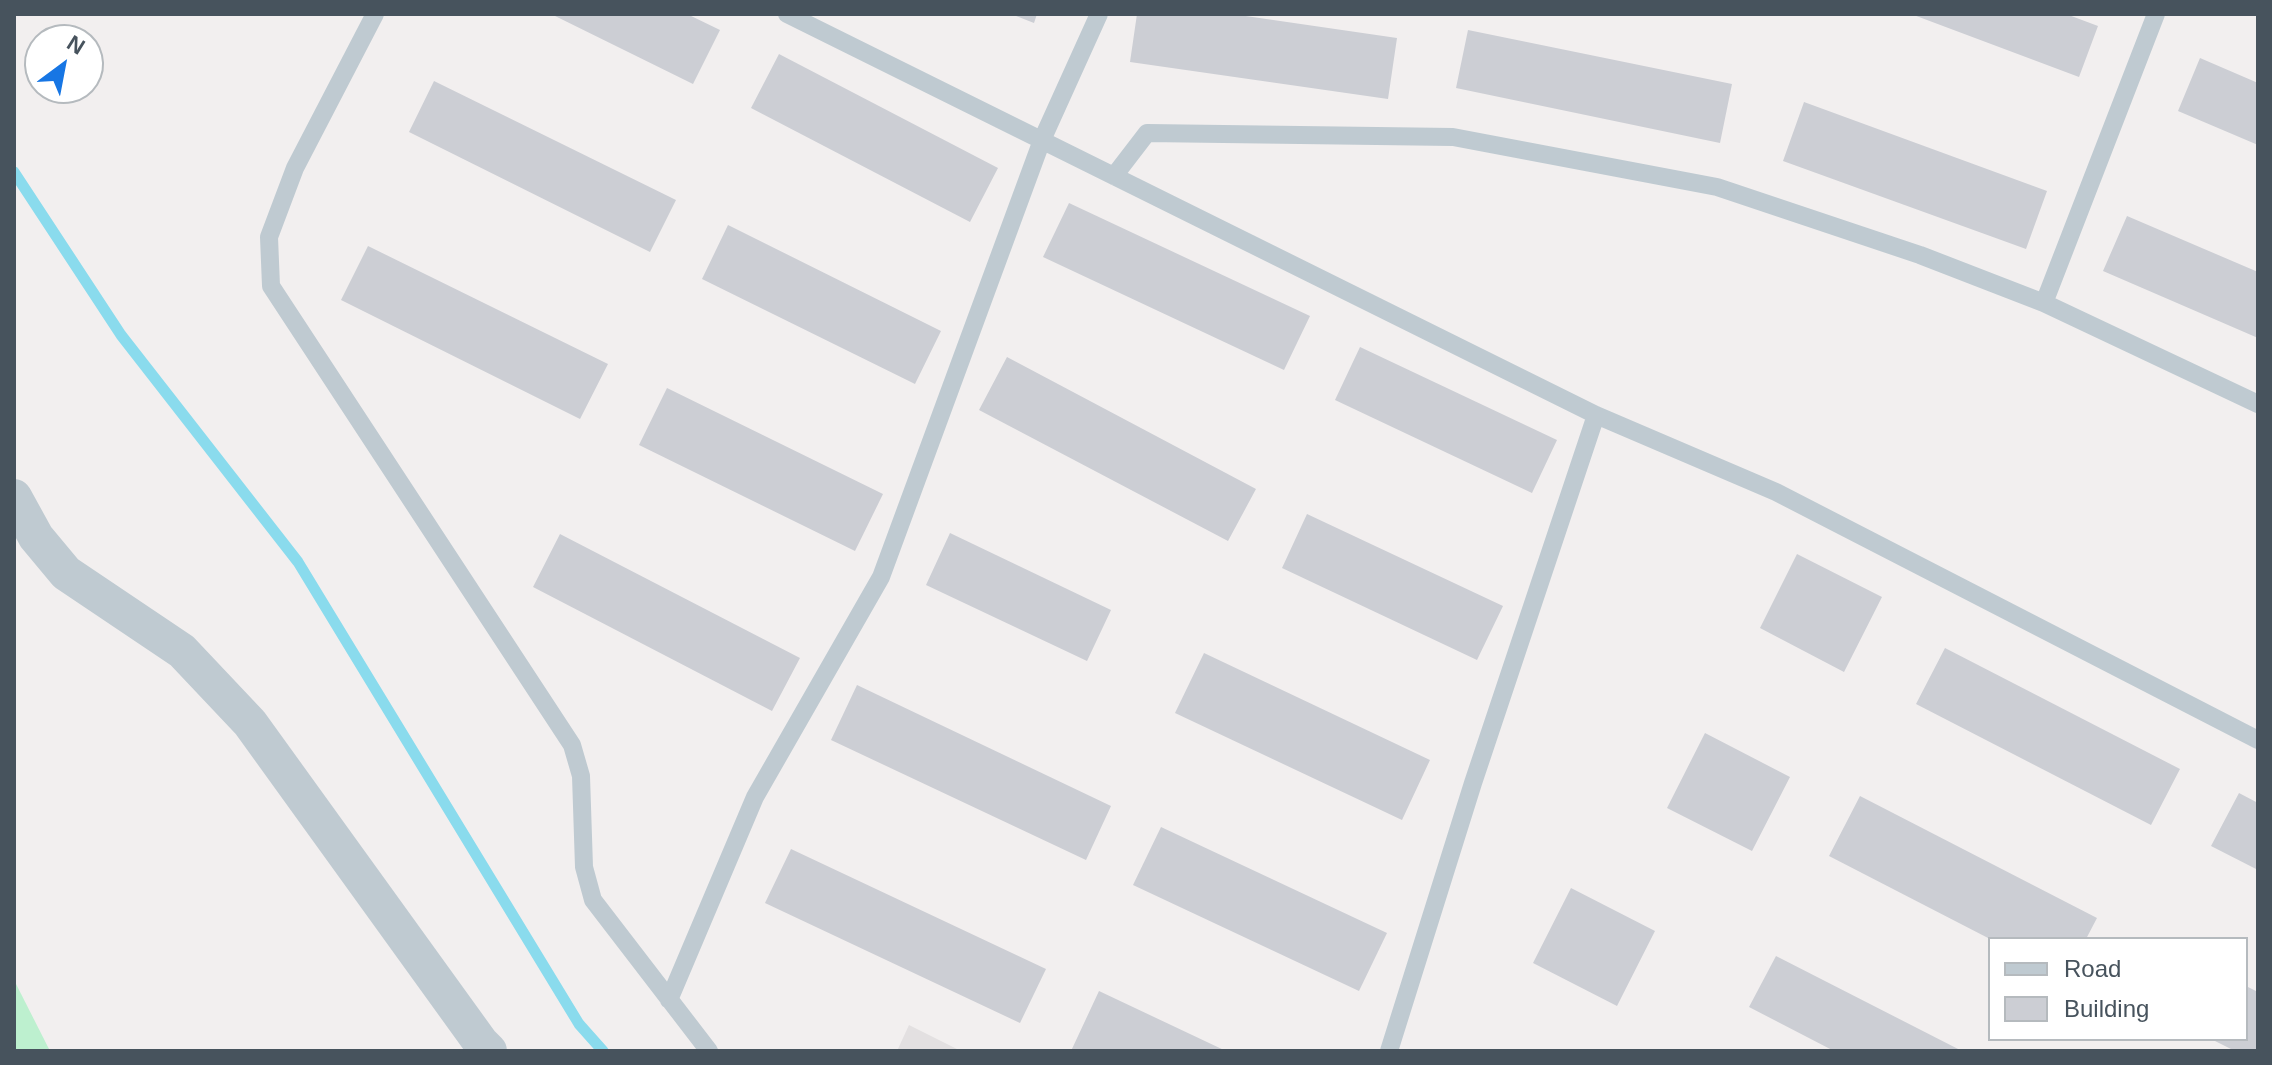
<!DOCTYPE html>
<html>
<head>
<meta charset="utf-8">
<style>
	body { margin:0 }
	#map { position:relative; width:2272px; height:1065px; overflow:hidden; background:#f2efef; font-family:Helvetica,sans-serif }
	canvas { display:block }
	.frame { position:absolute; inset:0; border:16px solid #47535d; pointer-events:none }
	.legend { position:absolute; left:1988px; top:937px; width:260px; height:104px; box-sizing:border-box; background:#fff; border:2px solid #b5babe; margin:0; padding:10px 14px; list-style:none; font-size:24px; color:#47535d }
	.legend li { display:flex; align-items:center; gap:16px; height:40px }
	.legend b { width:40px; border:2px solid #b5babe }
	.north { position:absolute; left:24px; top:24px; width:80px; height:80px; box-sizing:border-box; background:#fff; border:2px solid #b5babe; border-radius:50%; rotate:32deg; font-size:22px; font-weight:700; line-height:32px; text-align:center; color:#47535d }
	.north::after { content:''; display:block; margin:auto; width:28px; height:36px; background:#1776e4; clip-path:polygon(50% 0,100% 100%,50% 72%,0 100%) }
</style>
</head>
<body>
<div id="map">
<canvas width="2272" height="1065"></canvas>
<div class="frame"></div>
<ul class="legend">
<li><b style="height:10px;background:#bfcad1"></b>Road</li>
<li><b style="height:22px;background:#ccced4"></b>Building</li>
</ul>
<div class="north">N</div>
</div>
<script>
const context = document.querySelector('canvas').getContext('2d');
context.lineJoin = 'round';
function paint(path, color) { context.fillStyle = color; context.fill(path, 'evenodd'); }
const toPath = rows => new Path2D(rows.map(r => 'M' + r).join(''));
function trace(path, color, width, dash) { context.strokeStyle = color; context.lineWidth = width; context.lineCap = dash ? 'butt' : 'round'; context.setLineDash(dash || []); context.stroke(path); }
const education = toPath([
	[909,1025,961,1051,897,1051]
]);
const green = toPath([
	[14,980,50,1051,14,1051]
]);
const stream = toPath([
	[14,172,121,335,298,562,579,1024,603,1051]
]);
const building = toPath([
	[551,14,687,14,720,30,693,84],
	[1011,14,1037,14,1034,23],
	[1137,14,1232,14,1397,38,1388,99,1130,62],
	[1911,14,2066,14,2098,26,2079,77],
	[1468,30,1732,84,1720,143,1456,88],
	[779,54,998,168,970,222,751,108],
	[2200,58,2258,83,2258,145,2178,111],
	[434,81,676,200,650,252,409,132],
	[1804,102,2047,191,2026,249,1783,161],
	[1069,203,1310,316,1284,370,1043,257],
	[2127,216,2258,272,2258,338,2103,271],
	[728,225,941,331,915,384,702,279],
	[368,246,608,364,580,419,341,300],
	[1360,347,1557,440,1532,493,1335,400],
	[1007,357,1256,489,1228,541,979,410],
	[667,388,883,494,855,551,639,445],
	[1307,514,1503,606,1477,660,1282,568],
	[950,533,1111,610,1087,661,926,585],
	[560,534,800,658,772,711,533,587],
	[1797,554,1882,597,1844,672,1760,628],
	[1945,648,2180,769,2151,825,1916,704],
	[1204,653,1430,760,1402,820,1175,713],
	[857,685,1111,806,1086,860,831,740],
	[1705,733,1790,777,1752,851,1667,808],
	[2239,793,2258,803,2258,870,2211,846],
	[1860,796,2097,918,2086,939,1990,939,1829,856],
	[1161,827,1387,933,1359,991,1133,885],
	[791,849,1046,969,1020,1023,765,903],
	[1571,888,1655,931,1617,1006,1533,963],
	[1776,956,1962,1051,1834,1051,1749,1007],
	[2246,986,2258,992,2258,1051,2235,1051,2211,1039,2246,1039],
	[1099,991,1226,1051,1071,1051]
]);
const service = toPath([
	[375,14,295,168,269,237,271,286,572,745,581,776,584,867,593,900,709,1051],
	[787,14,1596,415,1776,492,2258,740],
	[1114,176,1147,133,1453,137,1717,187,1920,255,2044,303,2258,404],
	[2044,303,2156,14],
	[669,1000,755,797,881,577,1042,140,1099,14],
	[1389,1051,1473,783,1596,415]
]);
const minor = toPath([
	[14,497,36,537,66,573,182,651,250,723,481,1043,489,1051]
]);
paint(education, '#e3e0e1');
paint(green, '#bdf0cf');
trace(stream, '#8adbed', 11);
paint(building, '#ccced4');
trace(service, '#bfcad1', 18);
trace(minor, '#bfcad1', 36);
</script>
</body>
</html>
